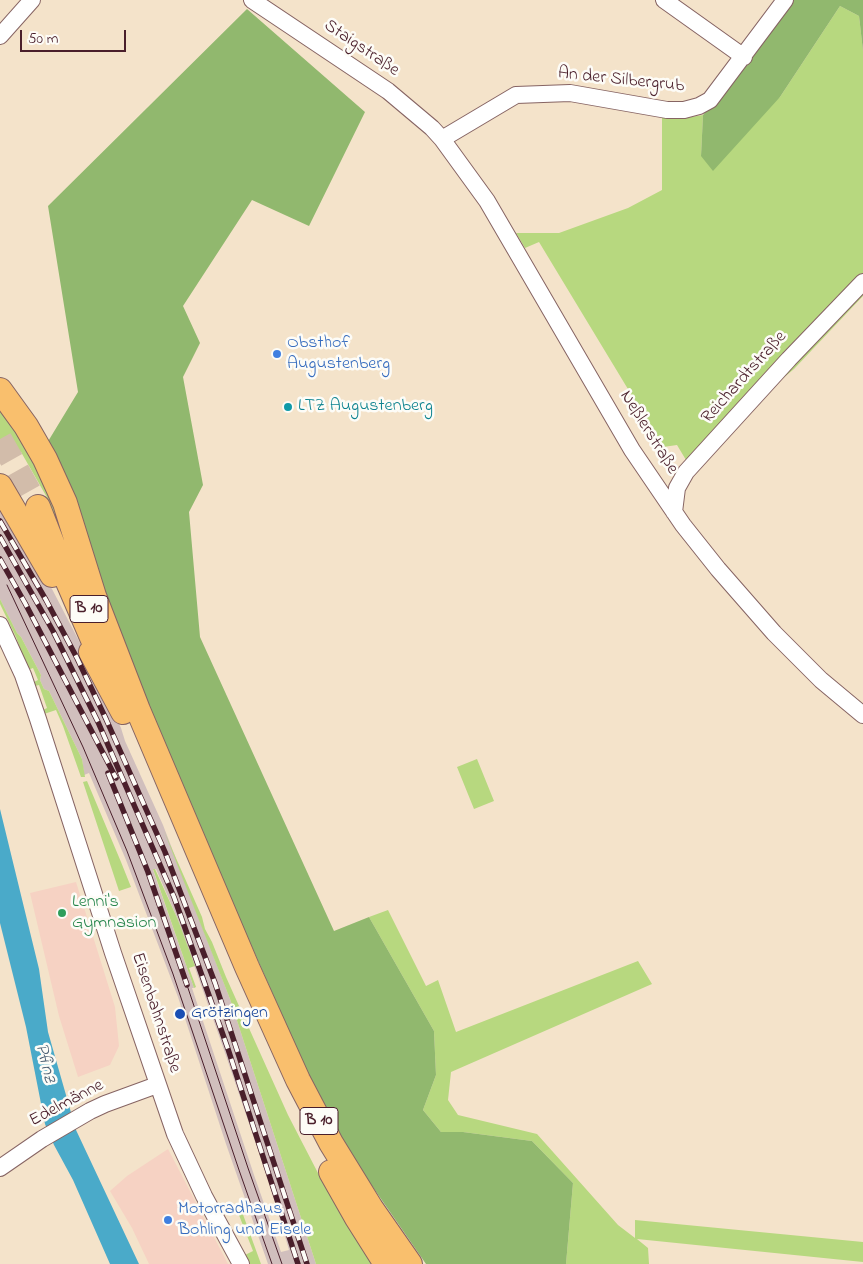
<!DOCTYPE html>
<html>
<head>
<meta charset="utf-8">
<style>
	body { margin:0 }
	#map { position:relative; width:863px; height:1264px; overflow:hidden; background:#f4e3ca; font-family:"Indie Flower",sans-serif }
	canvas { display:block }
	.scale { position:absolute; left:20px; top:30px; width:106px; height:22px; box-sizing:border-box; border:2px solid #4a1f2b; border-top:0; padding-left:6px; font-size:15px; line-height:18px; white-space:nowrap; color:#4a1f2b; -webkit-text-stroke:4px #fdfcf7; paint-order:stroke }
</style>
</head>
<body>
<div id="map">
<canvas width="863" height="1264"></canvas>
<div class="scale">50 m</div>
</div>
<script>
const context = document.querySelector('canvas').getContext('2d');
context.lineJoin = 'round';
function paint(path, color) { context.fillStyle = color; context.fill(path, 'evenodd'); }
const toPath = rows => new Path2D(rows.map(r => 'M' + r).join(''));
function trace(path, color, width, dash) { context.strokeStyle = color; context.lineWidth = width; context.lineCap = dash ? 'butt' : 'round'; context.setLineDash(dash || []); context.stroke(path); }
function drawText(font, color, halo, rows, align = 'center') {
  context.font = font + ' "Indie Flower",sans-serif'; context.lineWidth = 5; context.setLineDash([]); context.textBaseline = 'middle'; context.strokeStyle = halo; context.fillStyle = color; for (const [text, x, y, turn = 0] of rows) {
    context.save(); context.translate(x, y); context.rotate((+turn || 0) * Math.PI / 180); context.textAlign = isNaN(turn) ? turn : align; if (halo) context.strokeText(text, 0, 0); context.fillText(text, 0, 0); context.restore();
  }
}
const built = toPath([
	[76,882,115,1007,119,1046,110,1065,78,1077,59,1016,30,893],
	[168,1149,228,1264,149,1264,132,1228,110,1191,127,1176]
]);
const industrial = toPath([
	[0,499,46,581,52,589,79,641,121,728,125,741,163,825,230,999,316,1264,268,1264,226,1144,178,997,126,860,89,773,84,775,82,759,49,691,44,689,40,680,41,675,21,637,17,633,0,599],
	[156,869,178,920,224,1050,269,1182,289,1250,281,1252,254,1175,192,988,194,988,153,870]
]);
const green = toPath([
	[840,6,859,16,863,51,863,296,794,369,686,460,677,445,663,447,539,242,525,248,516,233,559,233,628,208,662,190,662,118,685,118,703,115,701,156,780,97],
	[0,398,44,468,67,546,47,502,49,501,21,452,0,463],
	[0,599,17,633,21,637,41,675,40,680,44,689,49,691,82,759,85,777,81,777,63,726,56,710,44,714,43,710,47,708,39,685,35,686,34,682,38,680,33,668,28,670,16,637,0,604],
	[477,759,494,801,474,809,457,767],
	[87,781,121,862,131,887,119,891,83,782],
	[164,831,202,917,205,929,212,942,226,977,288,1115,319,1175,372,1264,316,1264,230,999],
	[153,869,155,869,178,920,195,966,189,968,196,987,194,988],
	[388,910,426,986,438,980,456,1032,638,961,652,984,451,1072,448,1100,458,1115,537,1134,618,1225,635,1238,635,1220,863,1242,863,1262,637,1239,648,1248,649,1264,566,1264,573,1183,532,1141,463,1132,441,1132,423,1110,436,1075,434,1031,369,917],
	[241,1209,261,1264,249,1264,245,1255,253,1251,237,1210]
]);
const forest = toPath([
	[791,0,863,0,863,51,859,16,840,6,780,97,713,171,701,156,703,115,747,60],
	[247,9,365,112,309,226,252,200,183,306,200,343,183,377,203,485,189,512,200,637,334,931,369,917,434,1031,436,1075,423,1110,441,1132,463,1132,532,1141,573,1183,566,1264,426,1264,332,1128,157,732,44,448,78,392,48,206]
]);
const water = toPath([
	[0,809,39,969,48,1032,76,1130,139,1264,110,1264,73,1180,54,1145,45,1124,26,1027,0,923]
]);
const highwayTunnel = toPath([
	[0,439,38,507]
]);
const minor = toPath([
	[252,0,388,91,432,128,442,139,487,201,632,450,683,525,718,569,774,633,821,680,863,715],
	[664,0,744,57],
	[0,36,32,0],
	[442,139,516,95,570,93,667,110,684,110,699,106,710,100,785,0],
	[674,512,677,488,686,472,789,359,863,282],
	[0,625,23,675,38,719,113,953,175,1134,204,1196,241,1264],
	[0,1168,42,1139,90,1111,105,1104,157,1085]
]);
const highway = toPath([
	[0,390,26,426,45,459,65,503,94,596,138,710,247,967,298,1080,331,1143,371,1208,410,1264],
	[0,486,52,575],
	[38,507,62,568,103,663],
	[91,652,123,712],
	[331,1172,357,1218,386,1264]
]);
const tram = toPath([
	[7,585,83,747,127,851,173,974,239,1170,272,1264],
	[187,985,248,1168,282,1264]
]);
const rail = toPath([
	[0,521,46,600,77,658,106,719,165,852,215,983,307,1264],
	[0,537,53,631,98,722,174,897,228,1049,298,1264],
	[0,559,25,603,116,778],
	[108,773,148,872,187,985]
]);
const markers = [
	[277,354,5,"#3f7fe0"],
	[288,407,5,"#0f9aa8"],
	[62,913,5,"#2e9e5b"],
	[180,1014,6,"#1a4fb4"],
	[168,1220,5,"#3f7fe0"]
];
const shields = [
	[89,609,38],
	[319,1121,38]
];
const shieldNames = [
	["B 10",89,609],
	["B 10",319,1121]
];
const streetNames = [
	["Staigstraße",361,49,34],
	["An der Silbergrub",621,81,6],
	["Reichardtstraße",745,378,-48],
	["Neßlerstraße",648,433,58],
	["Eisenbahnstraße",155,1013,72],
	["Edelmänne",67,1104,-28]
];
const shopNames = [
	["Obsthof",287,344],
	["Augustenberg",287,365],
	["Motorradhaus",178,1210],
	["Bohling und Eisele",178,1231]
];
const cultureNames = [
	["LTZ Augustenberg",298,407]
];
const leisureNames = [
	["Lenni's",72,903],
	["Gymnasion",72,924]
];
const transitNames = [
	["Grötzingen",191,1014]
];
const waterNames = [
	["Pfinz",44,1063,76]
];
paint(built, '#f6d2c3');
paint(industrial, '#d1bfbd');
paint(green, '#b7d87f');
paint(forest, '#91b86e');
paint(water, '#4aaac9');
trace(highwayTunnel, '#d2bcaa', 24, [24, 12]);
trace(minor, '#866463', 18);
trace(highway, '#866463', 26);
trace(minor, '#fff', 16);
trace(highway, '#f9bf6d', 24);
trace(tram, '#4a1f2b', 1);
trace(rail, '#4a1f2b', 5.5);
trace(rail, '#fdfcf7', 4, [11]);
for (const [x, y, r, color] of markers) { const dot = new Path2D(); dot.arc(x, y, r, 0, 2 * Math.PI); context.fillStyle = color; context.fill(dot); trace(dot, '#fdfcf7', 2); }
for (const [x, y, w] of shields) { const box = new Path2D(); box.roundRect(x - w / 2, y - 13.5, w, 27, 4); context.fillStyle = '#fdfcf7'; context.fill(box); trace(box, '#4a1f2b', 1); }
drawText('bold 16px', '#4a1f2b', null, shieldNames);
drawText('18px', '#4a1f2b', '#fdfcf7', streetNames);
drawText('18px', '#366cbe', '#fdfcf7', shopNames, 'left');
drawText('18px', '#0d838f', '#fdfcf7', cultureNames, 'left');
drawText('18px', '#27864d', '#fdfcf7', leisureNames, 'left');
drawText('18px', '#164399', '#fdfcf7', transitNames, 'left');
drawText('italic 19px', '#4a5e72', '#fdfcf7', waterNames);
</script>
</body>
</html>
